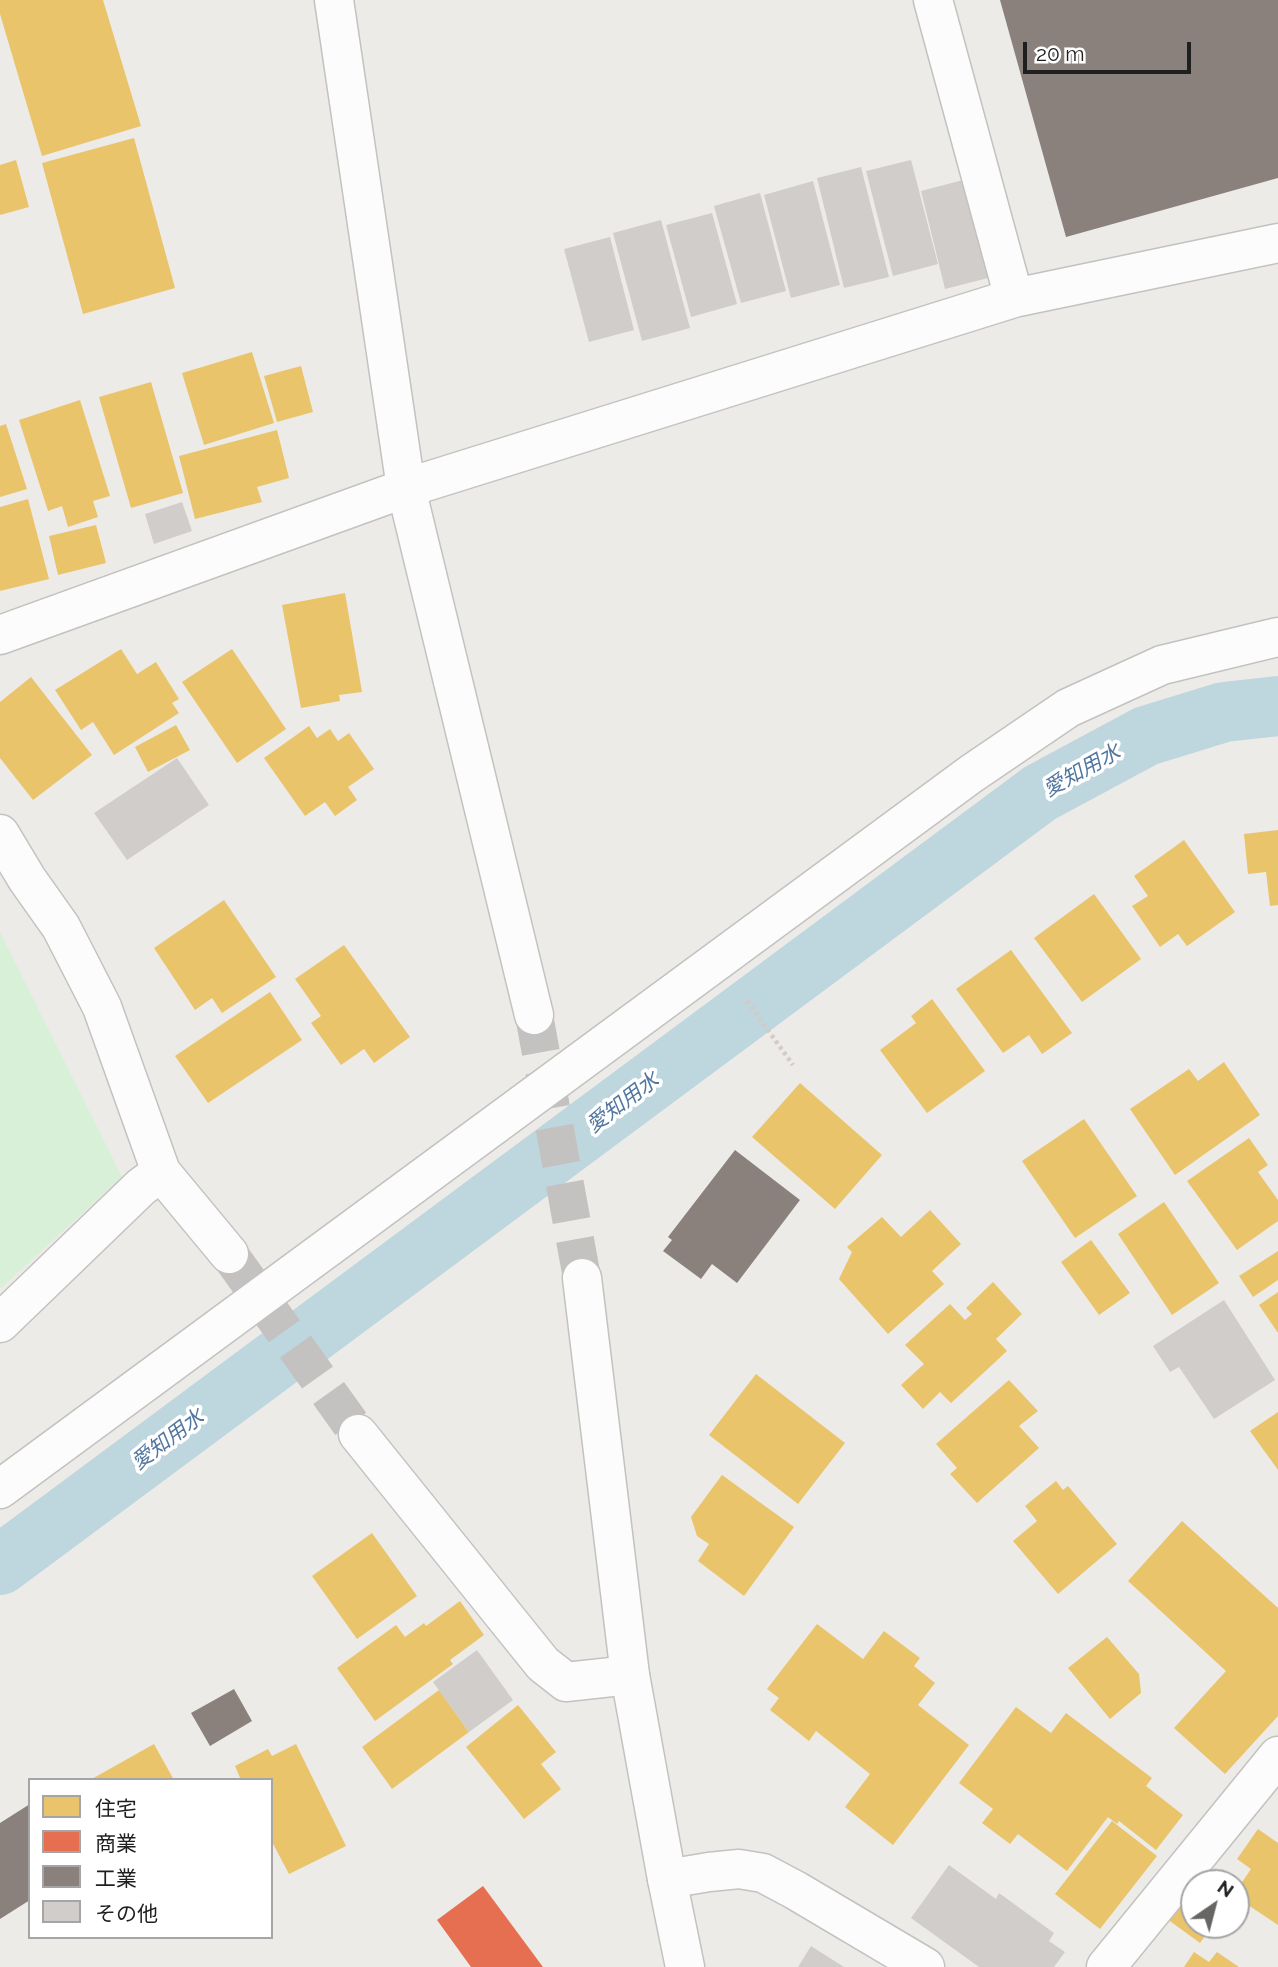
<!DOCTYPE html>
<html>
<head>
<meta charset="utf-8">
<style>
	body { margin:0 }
	#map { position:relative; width:1278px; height:1967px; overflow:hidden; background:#edebe8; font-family:Raleway,"Noto Sans JP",sans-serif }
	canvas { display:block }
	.legend { position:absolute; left:28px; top:1778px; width:245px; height:161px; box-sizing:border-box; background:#fff; border:2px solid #a5a5a5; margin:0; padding:9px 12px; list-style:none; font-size:21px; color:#1f1f1f }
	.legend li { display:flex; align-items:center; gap:14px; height:35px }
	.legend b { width:35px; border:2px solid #a5a5a5 }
	.north { position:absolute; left:1180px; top:1869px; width:70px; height:70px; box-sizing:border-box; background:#fff; border:2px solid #a5a5a5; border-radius:50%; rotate:35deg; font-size:19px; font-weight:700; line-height:28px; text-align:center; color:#1f1f1f }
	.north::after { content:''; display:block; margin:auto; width:24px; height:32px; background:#676665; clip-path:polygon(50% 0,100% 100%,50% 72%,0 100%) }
	.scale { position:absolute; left:1023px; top:42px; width:168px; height:32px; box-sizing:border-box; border:4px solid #1f1f1f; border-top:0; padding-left:9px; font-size:21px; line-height:24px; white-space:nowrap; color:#1f1f1f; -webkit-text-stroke:5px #fff; paint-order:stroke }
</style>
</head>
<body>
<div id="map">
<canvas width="1278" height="1967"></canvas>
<ul class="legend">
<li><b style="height:19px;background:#e9c46a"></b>住宅</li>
<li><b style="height:19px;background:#e76f51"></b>商業</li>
<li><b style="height:19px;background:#8a817c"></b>工業</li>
<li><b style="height:19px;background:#d0cdcb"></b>その他</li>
</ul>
<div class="north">N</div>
<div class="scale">20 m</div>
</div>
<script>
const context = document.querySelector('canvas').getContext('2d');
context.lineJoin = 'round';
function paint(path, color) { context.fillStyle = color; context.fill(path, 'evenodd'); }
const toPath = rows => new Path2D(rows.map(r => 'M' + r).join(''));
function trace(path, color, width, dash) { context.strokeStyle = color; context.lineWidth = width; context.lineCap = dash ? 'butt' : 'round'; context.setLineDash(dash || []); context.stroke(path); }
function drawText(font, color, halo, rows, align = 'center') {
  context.font = font + ' Raleway,"Noto Sans JP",sans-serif'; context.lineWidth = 7; context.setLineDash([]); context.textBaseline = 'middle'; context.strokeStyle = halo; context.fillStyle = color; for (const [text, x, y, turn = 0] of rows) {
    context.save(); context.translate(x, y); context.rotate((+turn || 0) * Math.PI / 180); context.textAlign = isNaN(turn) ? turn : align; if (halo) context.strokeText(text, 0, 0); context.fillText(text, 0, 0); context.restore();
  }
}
const park = toPath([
	[0,932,122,1177,0,1289]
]);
const homes = toPath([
	[0,0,103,0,141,126,42,156,0,14],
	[134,138,175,288,83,314,42,163],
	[16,160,29,207,0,215,0,165],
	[252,352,274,423,204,445,182,373],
	[301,366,313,412,277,422,264,376],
	[151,382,183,493,131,508,99,397],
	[80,400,110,496,93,501,98,517,68,527,62,506,48,511,19,420],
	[6,424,27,489,0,497,0,426],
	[277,430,289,478,257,487,262,502,195,519,179,456],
	[28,499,49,579,0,591,0,507],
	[96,525,106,563,58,575,49,536],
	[345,593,362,692,339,695,340,701,301,708,282,605],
	[121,649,137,674,156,662,179,699,172,703,179,713,114,755,93,722,81,730,55,690],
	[232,649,286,729,237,763,182,682],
	[31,677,92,755,33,800,0,758,0,702],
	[176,725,190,750,148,772,135,747],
	[309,726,317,738,330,729,338,741,349,733,374,769,348,787,357,800,335,816,325,802,305,816,264,758],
	[1278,830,1278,905,1270,906,1266,872,1248,874,1244,834],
	[1184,840,1235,912,1187,946,1178,934,1160,947,1132,906,1148,896,1134,876],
	[1094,894,1141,959,1082,1002,1034,938],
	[224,900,276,977,222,1013,212,998,195,1010,154,948],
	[344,945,410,1037,374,1063,364,1049,341,1065,311,1023,321,1016,295,979],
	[1011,950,1072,1033,1042,1054,1029,1035,1003,1053,956,989],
	[270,992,302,1040,208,1103,175,1056],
	[932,999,985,1071,927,1113,880,1050,916,1023,911,1016],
	[1224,1062,1260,1115,1175,1175,1130,1109,1189,1069,1198,1081],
	[800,1083,882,1155,835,1209,752,1137],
	[1084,1119,1137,1196,1075,1238,1022,1161],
	[1249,1138,1268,1165,1258,1172,1278,1200,1278,1221,1237,1250,1187,1181],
	[1164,1202,1219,1283,1172,1315,1118,1234],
	[930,1210,961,1244,932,1271,944,1284,888,1334,839,1279,852,1252,847,1247,882,1217,901,1237],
	[1091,1240,1130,1293,1099,1315,1061,1262],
	[1278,1251,1278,1280,1253,1297,1239,1276],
	[993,1282,1022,1314,996,1339,1007,1351,951,1403,940,1392,923,1409,901,1385,924,1364,905,1345,950,1304,965,1320,972,1314,966,1308],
	[1278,1292,1278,1333,1259,1305],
	[756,1374,845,1443,798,1504,709,1435],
	[1009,1380,1038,1411,1019,1426,1039,1448,977,1503,950,1474,957,1468,936,1444],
	[1278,1412,1278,1470,1250,1431],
	[722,1475,794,1527,744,1596,698,1561,709,1544,697,1536,691,1517],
	[1056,1481,1063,1490,1068,1486,1117,1544,1058,1594,1013,1541,1037,1521,1025,1506],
	[1182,1521,1278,1608,1278,1716,1225,1774,1174,1728,1226,1671,1128,1581],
	[372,1533,417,1596,357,1639,312,1576],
	[460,1601,484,1635,450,1660,453,1664,375,1721,337,1668,396,1625,405,1637,424,1623,426,1626],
	[817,1624,863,1659,884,1631,920,1658,914,1666,935,1683,918,1705,969,1745,893,1845,845,1807,870,1774,816,1731,809,1741,770,1710,779,1698,767,1689],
	[1107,1637,1139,1674,1141,1693,1110,1719,1068,1668],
	[439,1690,469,1732,392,1789,362,1747],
	[518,1705,556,1752,541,1764,561,1789,524,1819,466,1747],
	[1016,1707,1051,1733,1066,1713,1152,1778,1146,1786,1183,1815,1156,1850,1119,1821,1117,1824,1108,1817,1067,1871,1018,1834,1010,1844,982,1823,993,1809,959,1783],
	[154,1744,174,1780,90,1780],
	[296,1744,346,1846,289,1874,271,1840,271,1780,241,1780,235,1766,268,1749,272,1756],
	[1112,1821,1157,1856,1100,1929,1055,1894],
	[1258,1829,1278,1843,1278,1925,1236,1897,1236,1891,1251,1869,1237,1859],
	[1192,1876,1201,1883,1194,1883,1194,1925,1213,1925,1200,1943,1163,1916],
	[1194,1952,1209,1962,1217,1952,1239,1967,1184,1967]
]);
const shops = toPath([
	[483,1886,543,1967,471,1967,437,1920]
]);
const industry = toPath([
	[1000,0,1278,0,1278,178,1066,237],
	[735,1150,800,1200,737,1283,712,1264,701,1279,663,1251,672,1240,668,1237],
	[234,1689,252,1721,210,1746,191,1713],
	[30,1804,30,1900,0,1919,0,1823]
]);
const canal = toPath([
	[0,1565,1040,793,1146,736,1224,712,1278,706]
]);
const building = toPath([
	[911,160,938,264,893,276,866,171],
	[861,167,889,277,844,288,817,178],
	[967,179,992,277,945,289,921,191],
	[813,181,840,285,791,298,764,195],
	[760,193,786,291,741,303,714,206],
	[712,213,737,304,691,317,666,225],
	[661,220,690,328,642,341,613,233],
	[610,237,634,330,589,342,564,249],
	[182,502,192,531,154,544,145,514],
	[177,758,209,805,127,860,94,813],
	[1224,1300,1275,1380,1214,1419,1179,1367,1170,1372,1153,1346],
	[477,1650,513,1700,469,1732,433,1682],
	[949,1865,996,1899,999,1893,1054,1933,1049,1941,1065,1952,1054,1967,979,1967,911,1918],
	[811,1946,844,1967,798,1967]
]);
const minorTunnel = toPath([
	[229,1254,358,1434]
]);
const tertiaryTunnel = toPath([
	[534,1015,582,1278]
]);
const path = toPath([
	[747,1001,793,1065]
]);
const minor = toPath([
	[933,0,1014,298],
	[0,635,406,488,1014,298,1278,243],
	[0,834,27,879,61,927,102,1007,161,1172,229,1254],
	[0,1323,141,1187,161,1172],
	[358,1434,543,1664,566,1682,630,1675],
	[0,1489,971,774,1068,708,1162,665,1278,637],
	[667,1879,709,1872,739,1869,763,1873,795,1890,925,1967],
	[1106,1967,1278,1756]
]);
const tertiary = toPath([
	[334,0,406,488,534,1015],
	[582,1278,630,1675,667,1879,685,1967]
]);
const waterNames = [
	["愛知用水",1082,771,-29],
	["愛知用水",623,1103,-37],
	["愛知用水",168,1440,-37]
];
paint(park, '#d8f0d8');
paint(homes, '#e9c46a');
paint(shops, '#e76f51');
paint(industry, '#8a817c');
trace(canal, '#bed6dd', 60);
paint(building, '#d0cdcb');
trace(minorTunnel, '#c4c2c0', 38, [38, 19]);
trace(tertiaryTunnel, '#c4c2c0', 38, [38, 19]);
trace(minor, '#c3c2c0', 41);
trace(tertiary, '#c3c2c0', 41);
trace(path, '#d6cac8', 4.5, [3.5, 3.5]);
trace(minor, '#fcfcfc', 38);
trace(tertiary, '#fcfcfc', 38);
drawText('italic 21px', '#51769f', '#fff', waterNames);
</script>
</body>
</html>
